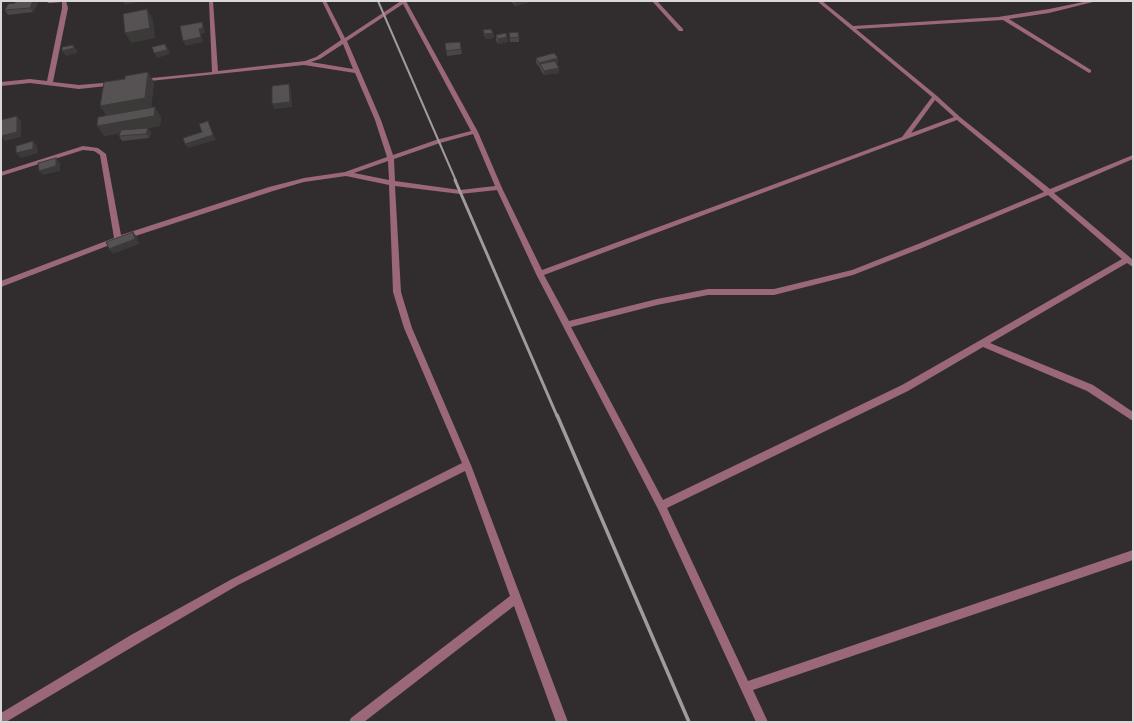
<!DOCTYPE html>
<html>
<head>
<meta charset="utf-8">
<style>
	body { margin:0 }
	#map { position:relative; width:1134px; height:723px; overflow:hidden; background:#312c2d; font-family:Raleway,sans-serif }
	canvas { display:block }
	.frame { position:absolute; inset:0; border:2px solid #dbd7d8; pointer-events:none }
</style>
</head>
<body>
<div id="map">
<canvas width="1134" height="723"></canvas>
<div class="frame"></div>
</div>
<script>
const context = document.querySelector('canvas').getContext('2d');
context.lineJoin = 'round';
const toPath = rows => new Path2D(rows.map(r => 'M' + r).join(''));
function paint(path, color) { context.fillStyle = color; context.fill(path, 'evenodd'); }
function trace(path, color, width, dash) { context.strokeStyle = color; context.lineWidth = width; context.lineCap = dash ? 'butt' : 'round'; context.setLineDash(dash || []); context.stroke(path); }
const street = toPath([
	[45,1,66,1,68,8,53,82,79,85,114,82,116,83,116,85,79,89,30,83,1,86,1,82,30,79,47,81,62,8,62,2,49,3,45,1],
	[209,1,213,1,218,71,305,61,316,57,341,40,322,1,326,1,345,38,401,1,406,1,478,132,502,188,542,270,902,137,932,97,817,1,822,1,853,26,998,17,1049,9,1088,1,1097,1,1049,13,1009,19,1091,70,1091,72,1089,73,1003,20,856,29,937,96,960,117,1050,189,1133,155,1133,159,1054,193,1133,260,1133,267,1127,263,990,343,1093,385,1133,412,1133,421,1087,391,983,347,908,391,667,508,748,681,1133,550,1133,560,753,690,768,722,756,722,658,509,536,274,497,190,460,194,395,186,401,292,412,328,471,465,568,722,556,722,514,606,364,722,349,722,351,718,510,596,465,471,238,585,139,643,6,722,1,722,1,713,131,635,232,579,462,463,404,328,393,292,389,185,346,176,304,182,273,191,120,241,1,287,1,281,114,238,100,155,94,151,83,150,1,176,1,172,83,146,98,148,106,154,121,235,269,187,304,178,345,172,387,157,375,120,355,73,304,65,140,82,139,81,142,79,212,72,209,1],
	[403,4,471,131,436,140,393,155,381,120,347,41,403,4],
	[343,44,353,69,311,62,320,59,343,44],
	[935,100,954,117,911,133,935,100],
	[957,120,1044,192,918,244,852,270,774,289,708,289,657,299,569,321,544,275,957,120],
	[473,134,495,186,460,190,395,181,394,159,440,143,473,134],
	[388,161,389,180,354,173,388,161],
	[1048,195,1122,259,902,385,663,500,571,327,657,305,708,295,774,295,853,275,922,248,1048,195],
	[652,1,657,1,683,29,683,31,679,31,652,1]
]);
const railFar2 = toPath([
	[378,1,456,181]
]);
const railFar1 = toPath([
	[455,180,557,416]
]);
const rail = toPath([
	[557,415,689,722]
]);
const wall = toPath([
	[16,1,39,1,33,12,8,15,5,10,15,3],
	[511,1,532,1,515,6],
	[483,30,493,33,494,38,486,39,484,35],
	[509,33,519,37,519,42,510,42],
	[496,35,507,37,508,42,498,44,496,40],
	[460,42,462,54,447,56,445,43],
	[536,58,558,58,558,63,556,64,559,73,544,75,540,69,540,67,540,68,536,63],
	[154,82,151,108,161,117,160,126,146,128,148,128,151,133,149,138,122,141,119,136,120,133,104,136,107,116,100,106]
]);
const shadedWall = toPath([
	[33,1,39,1,33,12,30,8],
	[122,1,143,1,125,5],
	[514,1,532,1,515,6],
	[147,9,153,19,155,38,131,43,125,33],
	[202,22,204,27,205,33,201,34,203,42,186,46,183,41,199,29],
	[493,33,494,38,486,39,485,34],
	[507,37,508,42,498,44,498,39],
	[165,44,168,48,170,54,157,58,154,53],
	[73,45,77,50,77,53,66,56,62,51],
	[558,58,558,63,542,67,540,64,540,68,539,63],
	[559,68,559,73,544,75,544,71],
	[148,72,154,82,151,108,107,116,100,106],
	[289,84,291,89,292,107,274,109,272,104],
	[155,107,161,117,160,126,104,136,97,126],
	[17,116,21,121,21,137,5,141,1,137,1,132],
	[208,121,216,140,188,148,185,144,213,135],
	[148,128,151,133,149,138,146,134],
	[33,141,37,146,38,153,21,158,16,153],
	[56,158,60,163,60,171,43,175,39,171],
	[133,232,137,237,139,244,113,254,109,249]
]);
const building = toPath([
	[16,1,33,1,30,8,5,10,8,4,15,3,16,1],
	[147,9,150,28,125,33,123,14,147,9],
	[202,22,203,28,199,29,201,37,183,41,180,26,202,22],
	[491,29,493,33,485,34,483,30,491,29],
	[518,32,519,37,510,38,509,33,518,32],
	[506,33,507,37,498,39,496,35,506,33],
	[460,42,461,49,446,51,445,43,460,42],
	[165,44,167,50,154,53,152,47,165,44],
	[73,45,74,48,62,51,62,47,73,45],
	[554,53,558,58,539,63,536,58,554,53],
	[555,61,559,68,544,71,540,64,555,61],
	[148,72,145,98,100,106,104,82,125,79,125,76,148,72],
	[289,84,290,102,272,104,272,86,289,84],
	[155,107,154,116,97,126,98,117,155,107],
	[17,116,17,132,1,136,1,120,17,116],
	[208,121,213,135,185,144,183,138,202,132,199,124,208,121],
	[148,128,146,134,119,136,121,130,148,128],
	[33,141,33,149,16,153,16,146,33,141],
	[56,158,56,166,39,171,38,163,56,158],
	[133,232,135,239,109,249,106,242,133,232]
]);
paint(street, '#9a6878');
trace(railFar2, '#a09b9c', 2);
trace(railFar1, '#a09b9c', 3);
trace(rail, '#a09b9c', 3.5);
paint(wall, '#4a4647');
paint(shadedWall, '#3c3939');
paint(building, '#565152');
trace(building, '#3c3939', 1);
</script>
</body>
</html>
